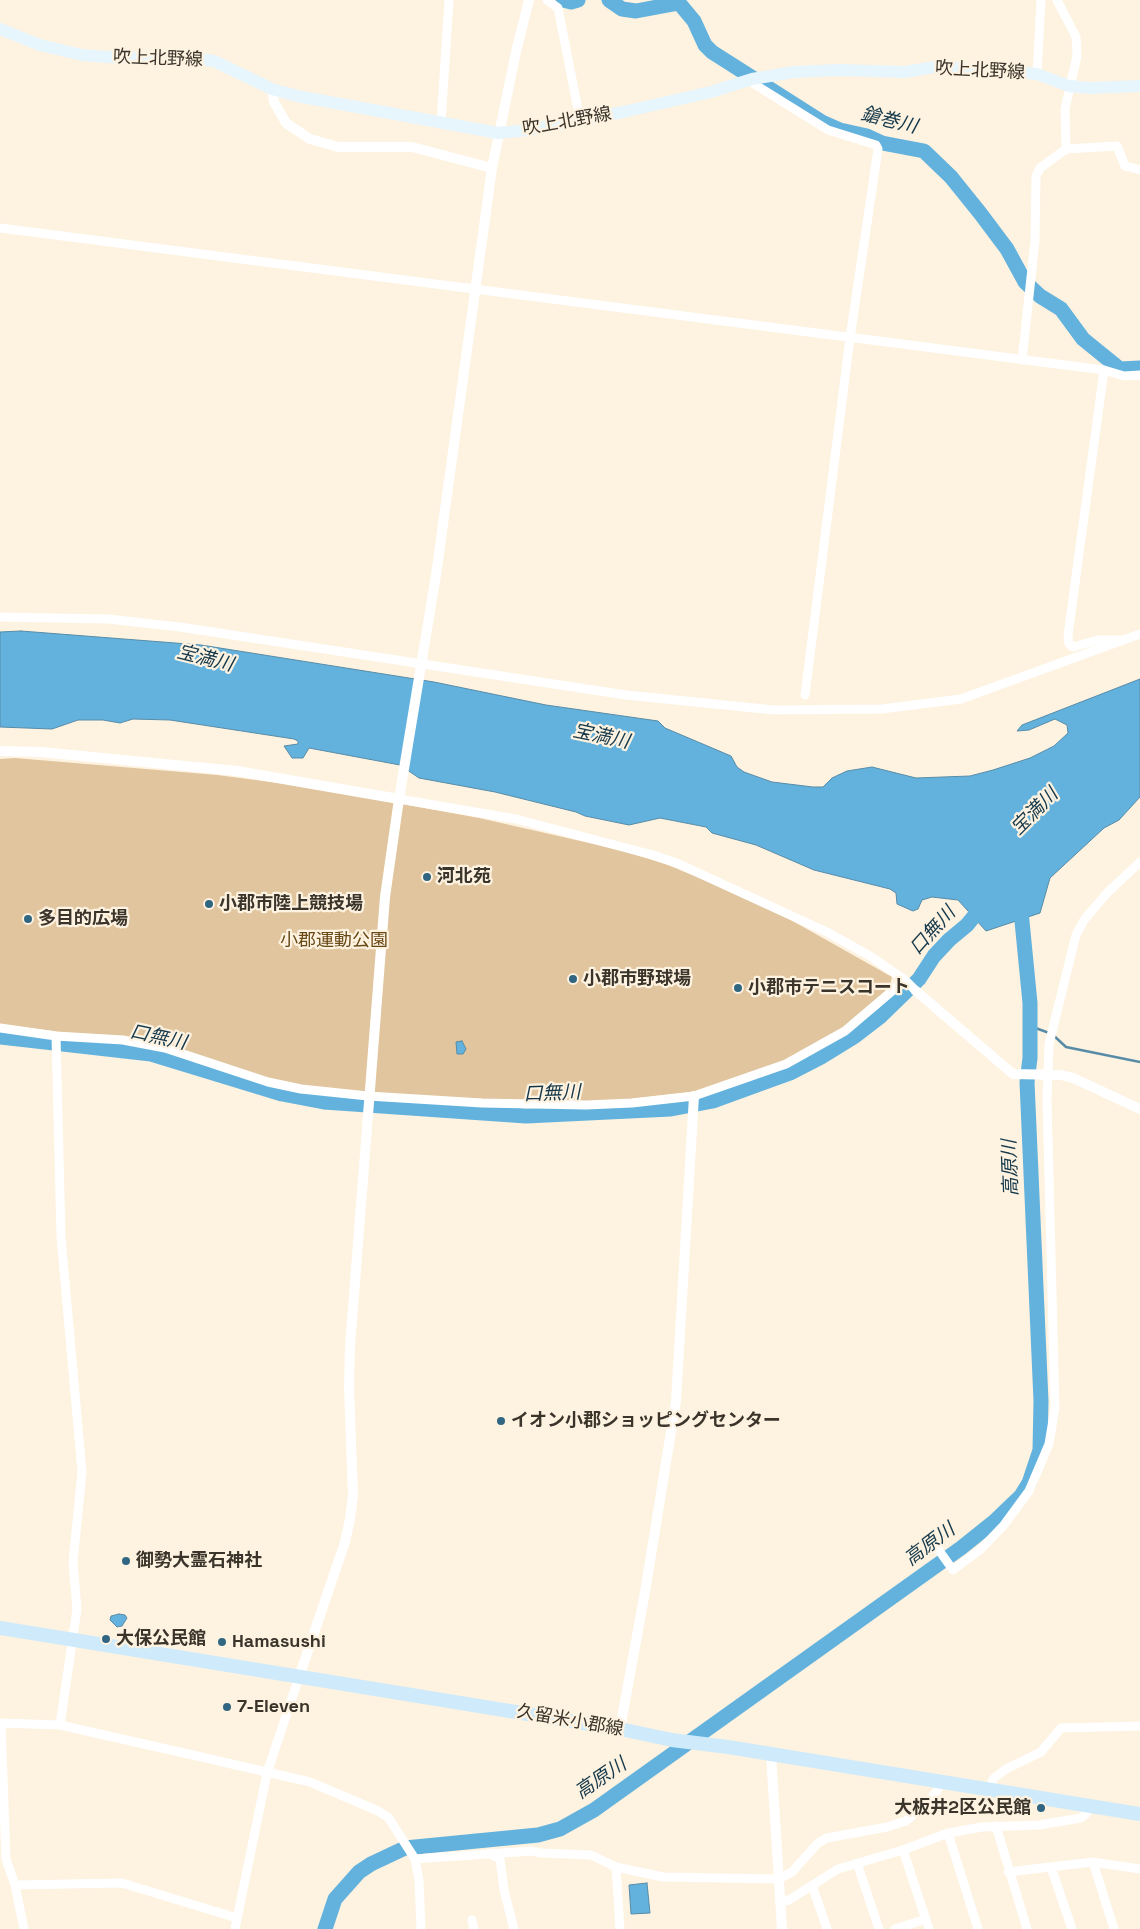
<!DOCTYPE html>
<html>
<head>
<meta charset="utf-8">
<style>
	body { margin:0 }
	canvas { display:block; background:#fef2e0 }
</style>
</head>
<body>
<canvas width="1140" height="1929"></canvas>
<script>
const context = document.querySelector('canvas').getContext('2d');
context.lineJoin = 'round';
function paint(path, color) { context.fillStyle = color; context.fill(path, 'evenodd'); }
const toPath = rows => new Path2D(rows.map(r => 'M' + r).join(''));
function trace(path, color, width, dash) { context.strokeStyle = color; context.lineWidth = width; context.lineCap = dash ? 'butt' : 'round'; context.setLineDash(dash || []); context.stroke(path); }
function drawText(font, color, halo, rows, align = 'center') {
  context.font = font + ' "Space Grotesk","Noto Sans JP",sans-serif'; context.lineWidth = 4.5; context.setLineDash([]); context.textBaseline = 'middle'; context.strokeStyle = halo; context.fillStyle = color; for (const [text, x, y, turn = 0] of rows) {
    context.save(); context.translate(x, y); context.rotate((+turn || 0) * Math.PI / 180); context.textAlign = isNaN(turn) ? turn : align; if (halo) context.strokeText(text, 0, 0); context.fillText(text, 0, 0); context.restore();
  }
}
const green = toPath([
	[15,758,217,775,309,787,479,818,620,850,668,865,766,906,892,977,889,989,843,1028,782,1063,700,1091,603,1102,482,1102,309,1087,272,1079,165,1046,0,1024,0,759]
]);
const water = toPath([
	[21,631,201,645,434,682,546,705,658,721,665,728,731,756,737,767,744,772,772,782,813,787,823,787,832,778,847,771,872,767,916,778,970,776,993,770,1030,758,1054,746,1068,733,1067,725,1055,719,1029,730,1017,731,1022,725,1140,679,1140,797,1119,820,1104,828,1050,878,1040,913,986,931,958,900,932,897,922,900,918,909,913,911,897,904,896,893,890,889,814,870,756,845,712,833,706,827,660,818,629,825,585,816,576,812,495,792,419,778,400,765,309,748,303,758,292,758,284,746,298,744,298,741,294,739,170,720,133,719,120,723,103,720,78,720,52,729,0,727,0,632,21,631],
	[462,1041,466,1049,463,1054,457,1054,456,1042,462,1041],
	[119,1614,125,1615,127,1618,122,1626,117,1627,110,1620,111,1616,119,1614],
	[647,1883,650,1913,631,1914,629,1885,647,1883]
]);
const stream = toPath([
	[1030,1026,1052,1034,1066,1047,1140,1062]
]);
const river = toPath([
	[563,0,571,2,578,0],
	[609,0,622,9,636,11,679,3,694,21,705,45,712,52,822,122,840,130,867,136,882,143,924,151,951,177,980,213,1007,249,1025,282,1040,296,1061,309,1083,339,1120,369,1140,368],
	[0,1037,151,1054,282,1094,324,1102,526,1116,671,1109,713,1101,790,1073,821,1057,855,1036,881,1016,919,979,934,956,949,940,967,925,980,909,983,899],
	[325,1929,335,1899,359,1872,371,1864,405,1848,538,1835,560,1829,594,1810,961,1548,996,1520,1021,1496,1029,1483,1040,1450,1041,1401,1027,1082,1030,1058,1030,1003,1020,901]
]);
const minor = toPath([
	[547,0,558,8,580,120],
	[1037,74,1041,0],
	[752,79,754,84,828,130,876,145,878,149,850,338,805,695],
	[441,123,449,0],
	[1066,149,1117,146,1125,166,1140,170],
	[0,228,1104,370,1124,376,1140,375],
	[1022,360,1035,241,1036,176,1040,168,1066,149,1065,109,1077,56,1076,37,1057,0],
	[1104,370,1068,635,1069,644,1073,647,1098,640,1120,640],
	[0,617,108,619,180,627,626,695,774,710,882,709,961,699,1140,634],
	[399,799,516,819,653,855,679,864,827,932,870,956,905,980,916,991],
	[0,1028,56,1036,123,1040,165,1048,268,1082,301,1089,368,1096,482,1103,586,1105,632,1103,694,1096,786,1064,845,1031,905,980],
	[56,1036,61,1237,82,1472,73,1562,77,1609,60,1725],
	[938,1549,953,1570,981,1549,1004,1525,1029,1491,1049,1444,1055,1408,1047,1100,1049,1044,1076,935,1084,920,1108,892,1140,862],
	[0,1723,60,1725,197,1756,310,1782,376,1810,388,1817,415,1859,419,1880,421,1929],
	[1,1723,6,1859,15,1885,24,1929],
	[988,1789,994,1778,1006,1769,1041,1752,1061,1728,1140,1726],
	[996,1826,1027,1929],
	[948,1833,978,1929],
	[903,1850,929,1929],
	[489,1853,500,1859,504,1890,514,1929],
	[415,1859,532,1851,540,1853,591,1855,616,1867,663,1877,779,1879,792,1872,818,1843,827,1838,887,1827,906,1821,926,1804,937,1791,941,1782],
	[1093,1862,1114,1929],
	[857,1863,879,1929],
	[616,1867,620,1929],
	[1051,1867,1072,1929],
	[1008,1872,1093,1862,1140,1869],
	[15,1885,122,1883,237,1918],
	[812,1885,827,1929],
	[780,1902,789,1900,838,1869,903,1850,948,1833,982,1827,1039,1825,1081,1818,1087,1813,1087,1806],
	[472,1920,474,1929],
	[235,1929,267,1773,299,1677],
	[895,1929,926,1919]
]);
const tertiary = toPath([
	[272,89,274,102,286,123,310,139,338,147,412,147,492,168],
	[0,751,41,752,237,771,399,799],
	[916,991,1013,1074,1061,1075,1073,1078,1140,1109],
	[299,1677,345,1542,350,1519,353,1496,349,1386,350,1346,385,897,399,799,436,575,492,168,516,52,529,0],
	[620,1729,645,1592,676,1401,694,1096],
	[771,1755,782,1929]
]);
const secondary = toPath([
	[0,29,40,45,82,55,121,58,186,57,214,61,272,89,297,96,498,133,529,130,623,112,711,92,752,79,794,72,840,70,905,72,941,66,986,72,1006,71,1037,74,1069,86,1090,88,1140,86]
]);
const primary = toPath([
	[0,1628,620,1729,672,1740,728,1747,1140,1814]
]);
const markers = [
	[427,877,5,"#306681"],
	[209,904,5,"#306681"],
	[28,919,5,"#306681"],
	[573,979,5,"#306681"],
	[738,988,5,"#306681"],
	[501,1421,5,"#306681"],
	[126,1561,5,"#306681"],
	[106,1639,5,"#306681"],
	[222,1642,5,"#306681"],
	[227,1707,5,"#306681"],
	[1041,1808,5,"#306681"]
];
const streetNames = [
	["吹上北野線",158,59,2],
	["吹上北野線",980,71,3],
	["吹上北野線",567,122,-10],
	["久留米小郡線",570,1721,10]
];
const poiNames = [
	["河北苑",437,877],
	["小郡市陸上競技場",219,904],
	["多目的広場",38,919],
	["小郡市野球場",583,979],
	["小郡市テニスコート",748,988],
	["イオン小郡ショッピングセンター",511,1421],
	["御勢大霊石神社",136,1561],
	["大保公民館",116,1639],
	["Hamasushi",232,1642],
	["7-Eleven",237,1707],
	["大板井2区公民館",1031,1808,"right"]
];
const parkNames = [
	["小郡運動公園",334,941]
];
const waterNames = [
	["鎗巻川",889,121,14],
	["宝満川",205,659,14],
	["宝満川",601,737,12],
	["宝満川",1035,812,-45],
	["口無川",933,931,-48],
	["口無川",158,1038,12],
	["口無川",552,1094,-2],
	["高原川",1011,1168,-92],
	["高原川",930,1545,-37],
	["高原川",601,1779,-34]
];
paint(green, '#e0c59e');
paint(water, '#63b2dd');
trace(water, '#578ca8', 1);
trace(stream, '#578ca8', 2.5);
trace(river, '#63b2dd', 15);
trace(minor, '#fff', 9);
trace(tertiary, '#fff', 10);
trace(secondary, '#e7f5fd', 12);
trace(primary, '#cfebfb', 14);
for (const [x, y, r, color] of markers) { const dot = new Path2D(); dot.arc(x, y, r, 0, 2 * Math.PI); context.fillStyle = color; context.fill(dot); trace(dot, '#fef2e0', 2); }
drawText('18px', '#3a342b', '#fef2e0', streetNames);
drawText('bold 18px', '#3a342b', '#fef2e0', poiNames, 'left');
drawText('18px', '#674915', '#fef2e0', parkNames);
drawText('italic 19px', '#15394b', '#fef2e0', waterNames);
</script>
</body>
</html>
